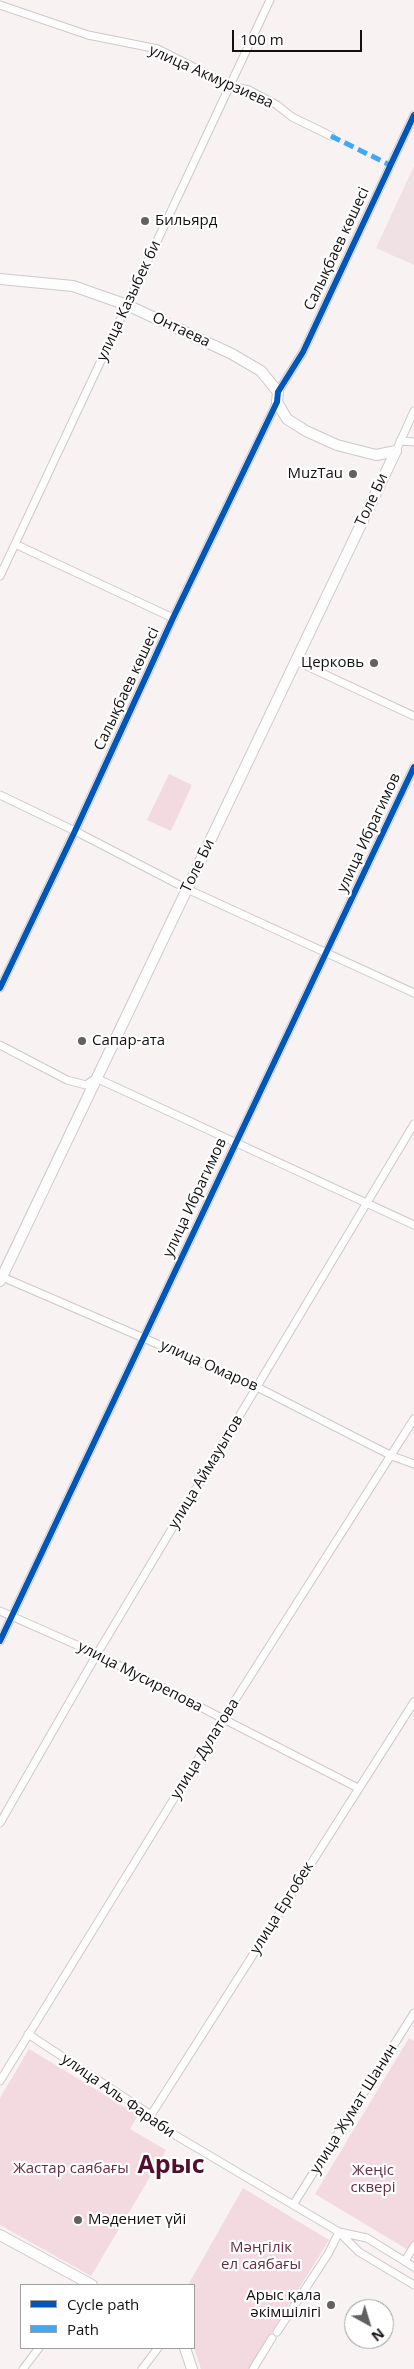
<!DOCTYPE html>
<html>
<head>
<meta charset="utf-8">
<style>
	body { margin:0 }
	#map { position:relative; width:414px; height:2369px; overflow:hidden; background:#f8f2f3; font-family:"Open Sans",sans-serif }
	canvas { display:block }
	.legend { position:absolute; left:20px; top:2284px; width:175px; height:65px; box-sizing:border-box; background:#fff; border:1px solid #a19fa0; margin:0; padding:6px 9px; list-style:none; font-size:15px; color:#141011 }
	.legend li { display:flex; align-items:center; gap:10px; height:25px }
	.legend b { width:25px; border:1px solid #a19fa0 }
	.north { position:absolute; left:344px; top:2299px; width:50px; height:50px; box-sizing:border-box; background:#fff; border:1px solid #a19fa0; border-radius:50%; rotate:141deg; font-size:14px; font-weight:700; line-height:20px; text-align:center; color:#141011 }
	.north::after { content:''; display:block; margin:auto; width:18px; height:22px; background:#645f60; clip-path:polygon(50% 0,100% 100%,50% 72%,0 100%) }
	.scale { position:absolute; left:232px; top:30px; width:130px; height:22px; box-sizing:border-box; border:2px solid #141011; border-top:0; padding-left:6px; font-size:15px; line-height:18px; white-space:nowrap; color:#141011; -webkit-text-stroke:4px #fff; paint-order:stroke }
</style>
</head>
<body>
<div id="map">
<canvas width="414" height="2369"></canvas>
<ul class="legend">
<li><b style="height:6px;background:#0057b8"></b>Cycle path</li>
<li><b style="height:6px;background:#3fa9f5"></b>Path</li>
</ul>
<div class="north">N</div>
<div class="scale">100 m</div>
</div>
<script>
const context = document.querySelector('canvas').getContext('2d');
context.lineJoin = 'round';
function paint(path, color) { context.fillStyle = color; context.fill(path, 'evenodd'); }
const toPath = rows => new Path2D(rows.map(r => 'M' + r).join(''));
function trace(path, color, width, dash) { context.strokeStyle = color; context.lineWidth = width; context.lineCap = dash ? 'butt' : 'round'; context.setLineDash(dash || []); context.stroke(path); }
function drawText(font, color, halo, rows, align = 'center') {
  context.font = font + ' "Open Sans",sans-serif'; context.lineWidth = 4.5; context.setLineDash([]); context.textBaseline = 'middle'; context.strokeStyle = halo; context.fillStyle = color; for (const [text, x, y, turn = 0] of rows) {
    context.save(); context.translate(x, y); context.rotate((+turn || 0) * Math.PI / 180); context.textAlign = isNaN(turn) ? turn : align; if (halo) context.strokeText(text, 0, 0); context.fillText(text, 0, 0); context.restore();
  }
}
const built = toPath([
	[414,166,414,265,376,248]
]);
const green = toPath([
	[169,774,192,785,171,831,147,820],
	[409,2038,414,2041,414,2244,410,2251,315,2194],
	[29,2049,138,2115,130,2129,166,2150,91,2276,0,2225,0,2098],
	[243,2188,329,2240,249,2369,201,2369,194,2348,194,2285,188,2285]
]);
const street = toPath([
	[0,5,88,35,158,49,231,86,249,90,277,105,292,117,331,136],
	[278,392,303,352,414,115],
	[400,441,414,442],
	[396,451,414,411],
	[15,544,173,618],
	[0,576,270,0],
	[296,661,414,716],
	[0,795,75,831,187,889,414,993],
	[0,988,75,831,173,618,277,402],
	[0,1045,67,1080,86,1085,96,1078,414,1225],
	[0,1276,257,1387,392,1456,414,1464],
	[0,1611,97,1654,358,1788],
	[0,1641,414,767],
	[0,1823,97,1654,414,1124],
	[28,2034,151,2115,158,2125,339,2232,359,2252,414,2285],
	[0,2081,223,1719,414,1419],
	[151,2115,414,1702],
	[293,2205,414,2013],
	[339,2232,367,2238,414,2267],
	[405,2261,414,2246],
	[277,2332,328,2254,339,2232],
	[23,2369,39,2348],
	[142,2369,158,2348],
	[253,2369,272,2338]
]);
const secondary = toPath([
	[0,279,73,286,127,305,232,354,261,371,278,392,277,402,287,419,306,431,337,445,376,455,396,451],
	[0,1281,396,451],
	[0,2235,92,2285],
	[185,2348,192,2369]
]);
const quiet = toPath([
	[331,136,390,165]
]);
const cycleway = toPath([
	[0,988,75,831,173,618,277,402,278,392,303,352,414,115],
	[0,1641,414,767]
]);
const markers = [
	[145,221,5,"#645f60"],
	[353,474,5,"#645f60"],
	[374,663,5,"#645f60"],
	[82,1041,5,"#645f60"],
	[78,2220,5,"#645f60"],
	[331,2305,5,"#645f60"]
];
const streetNames = [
	["улица Акмурзиева",211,77,24],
	["Салықбаев көшесі",337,249,-65],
	["улица Казыбек би",129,301,-65],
	["Онтаева",181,330,25],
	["Толе Би",372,500,-65],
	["Салықбаев көшесі",127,689,-65],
	["улица Ибрагимов",369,833,-65],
	["Толе Би",198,866,-64],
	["улица Ибрагимов",195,1198,-65],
	["улица Омаров",209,1366,24],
	["улица Аймауытов",206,1472,-59],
	["улица Мусирепова",140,1677,27],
	["улица Дулатова",205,1749,-58],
	["улица Ергобек",282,1908,-58],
	["улица Аль Фараби",118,2096,35],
	["улица Жумат Шанин",354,2109,-58]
];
const poiNames = [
	["Бильярд",155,221],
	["MuzTau",343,474,"right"],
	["Церковь",364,663,"right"],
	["Сапар-ата",92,1041],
	["Mәдениет үйі",88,2220],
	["Арыс қала",321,2296,"right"],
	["әкімшілігі",321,2313,"right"]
];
const parkNames = [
	["Жастар саябағы",71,2169],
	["Жеңіс",373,2171],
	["сквері",373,2188],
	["Мәңгілік",261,2248],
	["ел саябағы",261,2265]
];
const townNames = [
	["Арыс",171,2166]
];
paint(built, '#f0e1e5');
paint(green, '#f3d9e0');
trace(street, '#cec8ca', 9);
trace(secondary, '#cec8ca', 12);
trace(street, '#fefdfd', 7);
trace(secondary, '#fefdfd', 10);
trace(quiet, '#3fa9f5', 5, [10, 5]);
trace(cycleway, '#0057b8', 6);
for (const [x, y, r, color] of markers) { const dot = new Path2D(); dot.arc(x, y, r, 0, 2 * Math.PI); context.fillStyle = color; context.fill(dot); trace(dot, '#fff', 2); }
drawText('15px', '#141011', '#fff', streetNames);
drawText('15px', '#141011', '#fff', poiNames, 'left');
drawText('15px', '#662d44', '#fff', parkNames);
drawText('bold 25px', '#52102e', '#fff', townNames);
</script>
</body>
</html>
